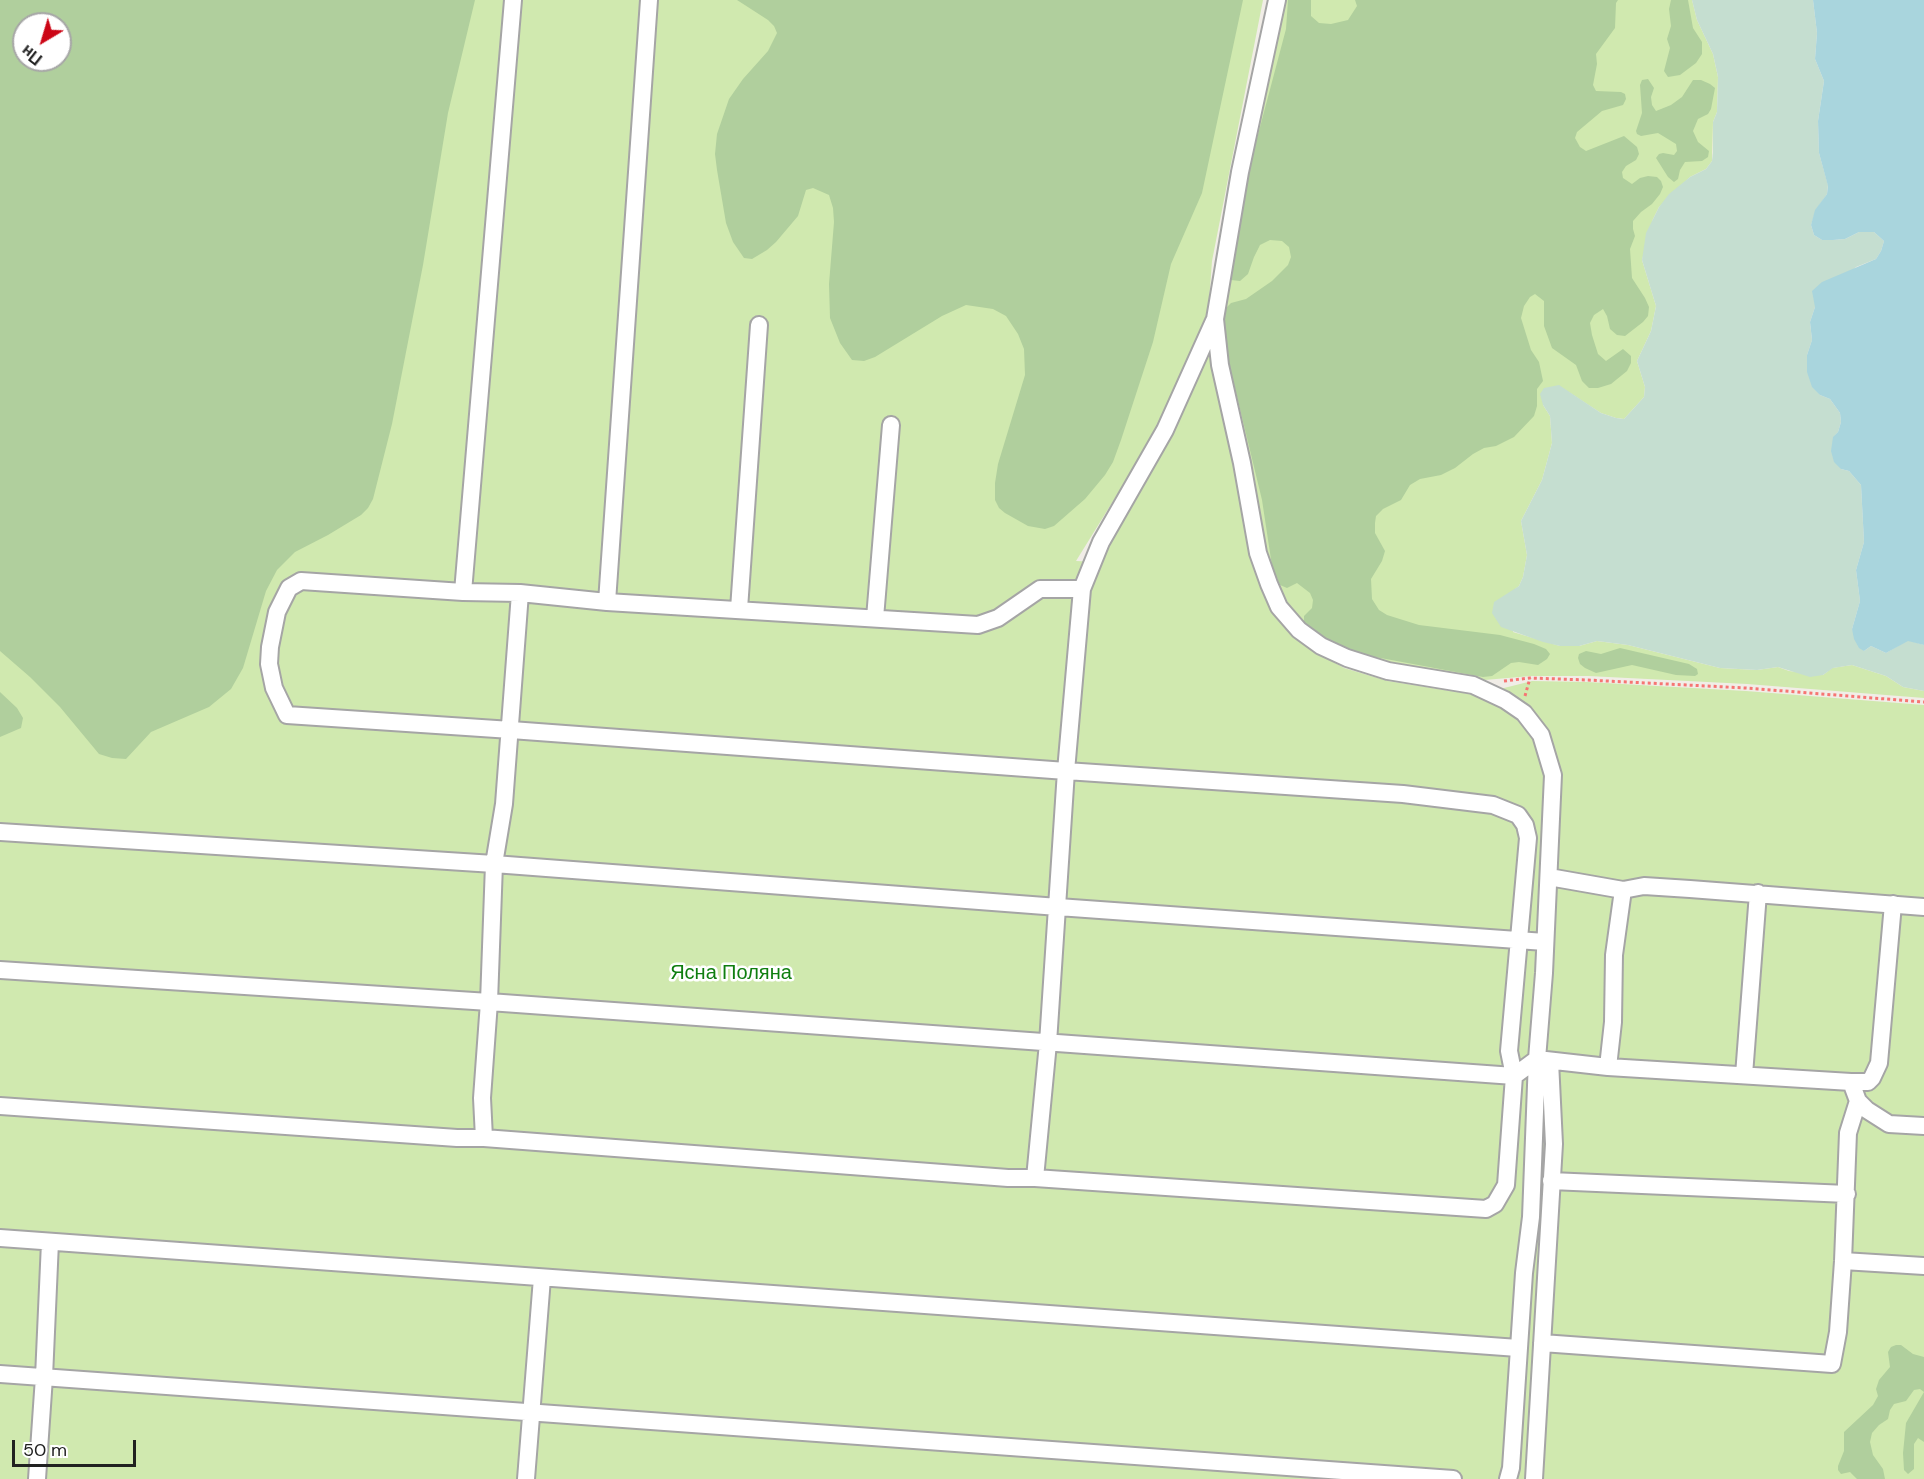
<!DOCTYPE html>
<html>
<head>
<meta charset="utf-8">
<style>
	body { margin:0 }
	#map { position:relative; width:1924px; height:1479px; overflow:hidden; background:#f1ede7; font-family:"DM Sans",sans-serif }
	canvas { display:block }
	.north { position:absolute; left:12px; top:12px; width:60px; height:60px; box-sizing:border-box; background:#fff; border:2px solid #a6a6a6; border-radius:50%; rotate:218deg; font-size:16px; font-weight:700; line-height:24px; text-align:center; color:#212121 }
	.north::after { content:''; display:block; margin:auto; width:21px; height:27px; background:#cc0616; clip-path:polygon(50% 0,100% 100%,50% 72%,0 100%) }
	.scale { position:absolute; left:12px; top:1440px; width:124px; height:27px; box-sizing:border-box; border:3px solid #212121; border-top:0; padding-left:8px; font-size:18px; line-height:21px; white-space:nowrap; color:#212121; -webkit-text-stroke:4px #fff; paint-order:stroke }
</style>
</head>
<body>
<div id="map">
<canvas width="1924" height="1479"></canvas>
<div class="north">Пн</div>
<div class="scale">50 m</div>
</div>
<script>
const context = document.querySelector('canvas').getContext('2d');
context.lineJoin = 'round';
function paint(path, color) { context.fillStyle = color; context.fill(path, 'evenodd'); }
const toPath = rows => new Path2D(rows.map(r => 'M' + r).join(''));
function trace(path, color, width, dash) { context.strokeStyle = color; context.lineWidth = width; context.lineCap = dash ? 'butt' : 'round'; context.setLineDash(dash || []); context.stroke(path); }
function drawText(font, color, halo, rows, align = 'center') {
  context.font = font + ' "DM Sans",sans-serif'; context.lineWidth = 5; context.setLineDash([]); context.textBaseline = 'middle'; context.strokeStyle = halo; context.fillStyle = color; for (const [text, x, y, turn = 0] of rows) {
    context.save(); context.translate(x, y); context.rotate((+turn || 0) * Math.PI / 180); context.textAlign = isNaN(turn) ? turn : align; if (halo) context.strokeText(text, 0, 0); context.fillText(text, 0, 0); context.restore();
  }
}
const grass = toPath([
	[0,0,1263,0,1212,261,1208,315,1171,401,1141,456,1076,561,1100,562,1209,353,1273,611,1294,637,1318,653,1344,668,1388,681,1476,695,1532,681,1587,682,1746,691,1924,705,1924,1479,0,1479],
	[24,24,60,24,60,60,24,60],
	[1284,0,1692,0,1697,20,1713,54,1718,77,1717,112,1713,122,1712,161,1706,169,1690,177,1659,207,1653,219,1642,260,1656,306,1651,331,1637,361,1645,387,1644,397,1624,419,1616,418,1601,413,1559,386,1543,405,1550,416,1552,443,1542,480,1521,521,1527,555,1523,577,1519,586,1513,591,1513,632,1560,646,1579,646,1597,641,1628,645,1720,668,1757,670,1778,667,1789,671,1823,675,1832,668,1852,665,1886,676,1903,687,1924,691,1924,698,1747,684,1588,676,1531,676,1473,681,1392,664,1350,653,1303,627,1285,604,1267,553,1250,462,1225,357,1221,320,1227,263]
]);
const forest = toPath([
	[0,0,475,0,448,113,423,265,392,424,373,499,368,508,361,515,328,535,295,552,277,570,266,591,243,668,231,689,209,707,151,732,126,759,112,758,99,754,60,707,30,677,0,651],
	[24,24,60,24,60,60,24,60],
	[737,0,1243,0,1202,193,1171,264,1153,342,1121,440,1113,462,1105,475,1085,499,1054,526,1045,529,1028,526,1005,513,999,508,995,500,995,483,998,464,1025,375,1024,349,1018,334,1006,316,993,309,966,305,942,316,875,357,864,361,852,360,840,343,830,318,829,284,834,222,833,208,829,195,813,188,806,190,798,216,776,242,767,250,752,259,744,258,733,242,726,223,717,170,715,154,717,134,729,99,743,79,768,51,777,33,774,26,768,20],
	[1288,0,1311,0,1311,16,1319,23,1331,24,1348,20,1357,6,1355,0,1618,0,1616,3,1615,28,1596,54,1597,64,1593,85,1596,91,1621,92,1625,94,1626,99,1623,105,1602,111,1577,132,1575,138,1580,147,1586,151,1624,136,1637,147,1639,154,1636,160,1626,166,1622,172,1623,178,1632,184,1640,178,1648,176,1657,177,1661,181,1663,187,1660,194,1652,204,1641,212,1633,221,1633,229,1635,236,1630,249,1632,278,1645,298,1649,307,1648,316,1643,322,1625,336,1617,335,1610,329,1607,316,1603,309,1594,315,1590,323,1592,335,1598,354,1606,361,1623,349,1631,356,1631,363,1627,371,1611,384,1598,388,1589,388,1582,381,1576,365,1552,348,1544,326,1544,301,1535,294,1530,297,1524,306,1521,318,1531,350,1539,362,1543,381,1537,389,1537,406,1534,416,1514,437,1496,446,1484,448,1473,454,1455,468,1441,475,1420,479,1410,485,1401,500,1383,509,1376,516,1375,523,1375,533,1385,551,1382,561,1371,579,1372,599,1379,610,1387,615,1419,625,1500,635,1534,644,1546,649,1550,654,1547,659,1538,665,1519,662,1511,663,1492,676,1483,677,1359,654,1331,644,1307,627,1304,622,1304,616,1312,608,1313,600,1310,593,1297,583,1287,588,1280,585,1272,566,1262,500,1227,355,1224,319,1226,308,1231,303,1246,299,1272,281,1288,265,1291,257,1289,247,1282,241,1270,240,1260,245,1254,257,1248,274,1240,281,1231,280,1227,275,1228,261,1255,146,1286,29],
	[1671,0,1688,0,1693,28,1702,42,1702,54,1696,63,1680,75,1668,77,1664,71,1670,48,1667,39,1671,26,1669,9],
	[1648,79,1654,88,1651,97,1652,105,1656,111,1671,105,1682,97,1693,80,1701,80,1710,84,1715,88,1711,109,1708,114,1698,119,1693,131,1698,142,1709,151,1708,157,1702,161,1685,162,1680,170,1678,179,1674,182,1668,177,1656,158,1659,154,1663,153,1674,155,1677,151,1676,144,1658,133,1641,136,1637,134,1636,131,1642,113,1640,85,1642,80],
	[1620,648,1689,664,1697,669,1698,674,1695,676,1676,675,1632,665,1596,673,1585,668,1580,664,1578,658,1579,654,1586,651,1601,654],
	[0,692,17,708,23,718,21,728,0,737],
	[1896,1345,1901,1345,1913,1354,1924,1357,1924,1442,1918,1438,1914,1444,1914,1469,1908,1474,1904,1470,1903,1453,1906,1423,1924,1392,1920,1389,1914,1390,1906,1401,1894,1404,1890,1410,1888,1419,1879,1425,1872,1433,1870,1442,1873,1455,1883,1469,1885,1479,1857,1479,1850,1472,1841,1474,1838,1470,1838,1466,1844,1451,1844,1432,1873,1405,1878,1396,1876,1389,1879,1380,1890,1367,1888,1352,1891,1347]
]);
const wetland = toPath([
	[1692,0,1813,0,1817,33,1815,59,1824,81,1818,121,1819,153,1828,185,1827,194,1816,210,1811,225,1814,235,1822,240,1833,240,1845,239,1859,232,1874,232,1884,241,1881,251,1876,259,1856,267,1815,307,1810,322,1812,340,1807,355,1820,395,1830,399,1840,413,1841,422,1838,432,1833,438,1841,469,1849,471,1861,485,1864,542,1856,570,1860,601,1852,629,1864,651,1871,646,1886,653,1908,640,1924,645,1924,691,1903,687,1886,676,1852,665,1833,668,1823,675,1810,677,1778,667,1757,670,1720,668,1628,645,1597,641,1579,646,1560,646,1543,642,1501,627,1492,613,1494,602,1519,586,1523,577,1527,555,1521,521,1542,480,1552,443,1550,416,1543,405,1540,394,1544,388,1559,385,1601,413,1616,418,1624,419,1644,397,1645,387,1637,361,1651,331,1656,306,1642,260,1646,233,1659,207,1669,194,1690,177,1706,169,1712,161,1713,152,1713,122,1717,112,1718,77,1713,54,1697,20]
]);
const water = toPath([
	[1813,0,1924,0,1924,645,1908,641,1886,653,1871,646,1864,651,1859,648,1854,639,1852,629,1860,601,1856,570,1864,542,1861,485,1849,471,1841,469,1834,462,1831,451,1833,437,1838,432,1841,422,1840,413,1830,399,1820,395,1812,387,1807,372,1807,355,1812,340,1810,322,1815,307,1812,291,1822,282,1876,259,1881,251,1884,241,1874,232,1859,232,1845,239,1833,240,1822,240,1814,235,1811,225,1815,210,1827,194,1828,186,1819,153,1818,121,1824,81,1815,59,1817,33]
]);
const path = toPath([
	[1504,681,1530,678,1587,680,1746,688,1924,702],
	[1525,696,1530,678]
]);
const minor = toPath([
	[1277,0,1240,172,1215,319,1220,365,1242,463,1258,553,1269,584,1279,607,1299,630,1321,646,1347,658,1388,671,1473,685,1505,700,1524,713,1541,735,1553,775,1544,973,1537,1059,1531,1217,1524,1273,1511,1468,1508,1479],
	[1082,589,1101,542,1165,430,1214,321],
	[463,592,513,0],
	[607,602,649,0],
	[739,609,759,325],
	[875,618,891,425],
	[0,832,494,864,1058,907,1545,942],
	[1549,877,1623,890,1644,886,1690,889,1924,907],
	[0,970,489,1002,1514,1076,1537,1059,1608,1067,1851,1082,1858,1101,1867,1110,1889,1124,1924,1126],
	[1608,1067,1613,1022,1614,955,1623,890],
	[1744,1075,1758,893],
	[1851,1082,1868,1082,1872,1078,1879,1063,1893,904],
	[0,1106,457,1138,484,1138,1008,1178,1035,1178,1486,1209,1495,1204,1506,1185,1514,1076,1509,1051,1528,838,1525,825,1518,815,1493,805,1403,794,1066,771,511,730,287,715,274,688,269,664,270,647,277,612,289,588,301,581,463,592,520,593,607,602,978,625,998,618,1040,589,1082,589,1066,771,1048,1043,1035,1178],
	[484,1138,482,1098,489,1002,494,864,504,804,520,593],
	[1551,1181,1847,1194],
	[0,1238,1518,1348],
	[1843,1261,1924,1266],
	[1542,1343,1832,1364,1838,1332,1843,1261,1848,1133,1858,1101],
	[0,1374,1453,1479],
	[37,1479,44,1377,50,1242],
	[526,1479,542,1278],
	[1534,1479,1554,1144,1550,1061]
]);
const parkNames = [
	["Ясна Поляна",731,974]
];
paint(grass, '#d0e9af');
paint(forest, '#b0cf9d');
paint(wetland, '#c5ded0');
paint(water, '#a9d5dd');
trace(minor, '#a5a5a5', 20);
trace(path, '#f67573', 3, [3, 3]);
trace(minor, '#fff', 16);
drawText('20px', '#0f7e0f', '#fff', parkNames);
</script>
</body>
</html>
